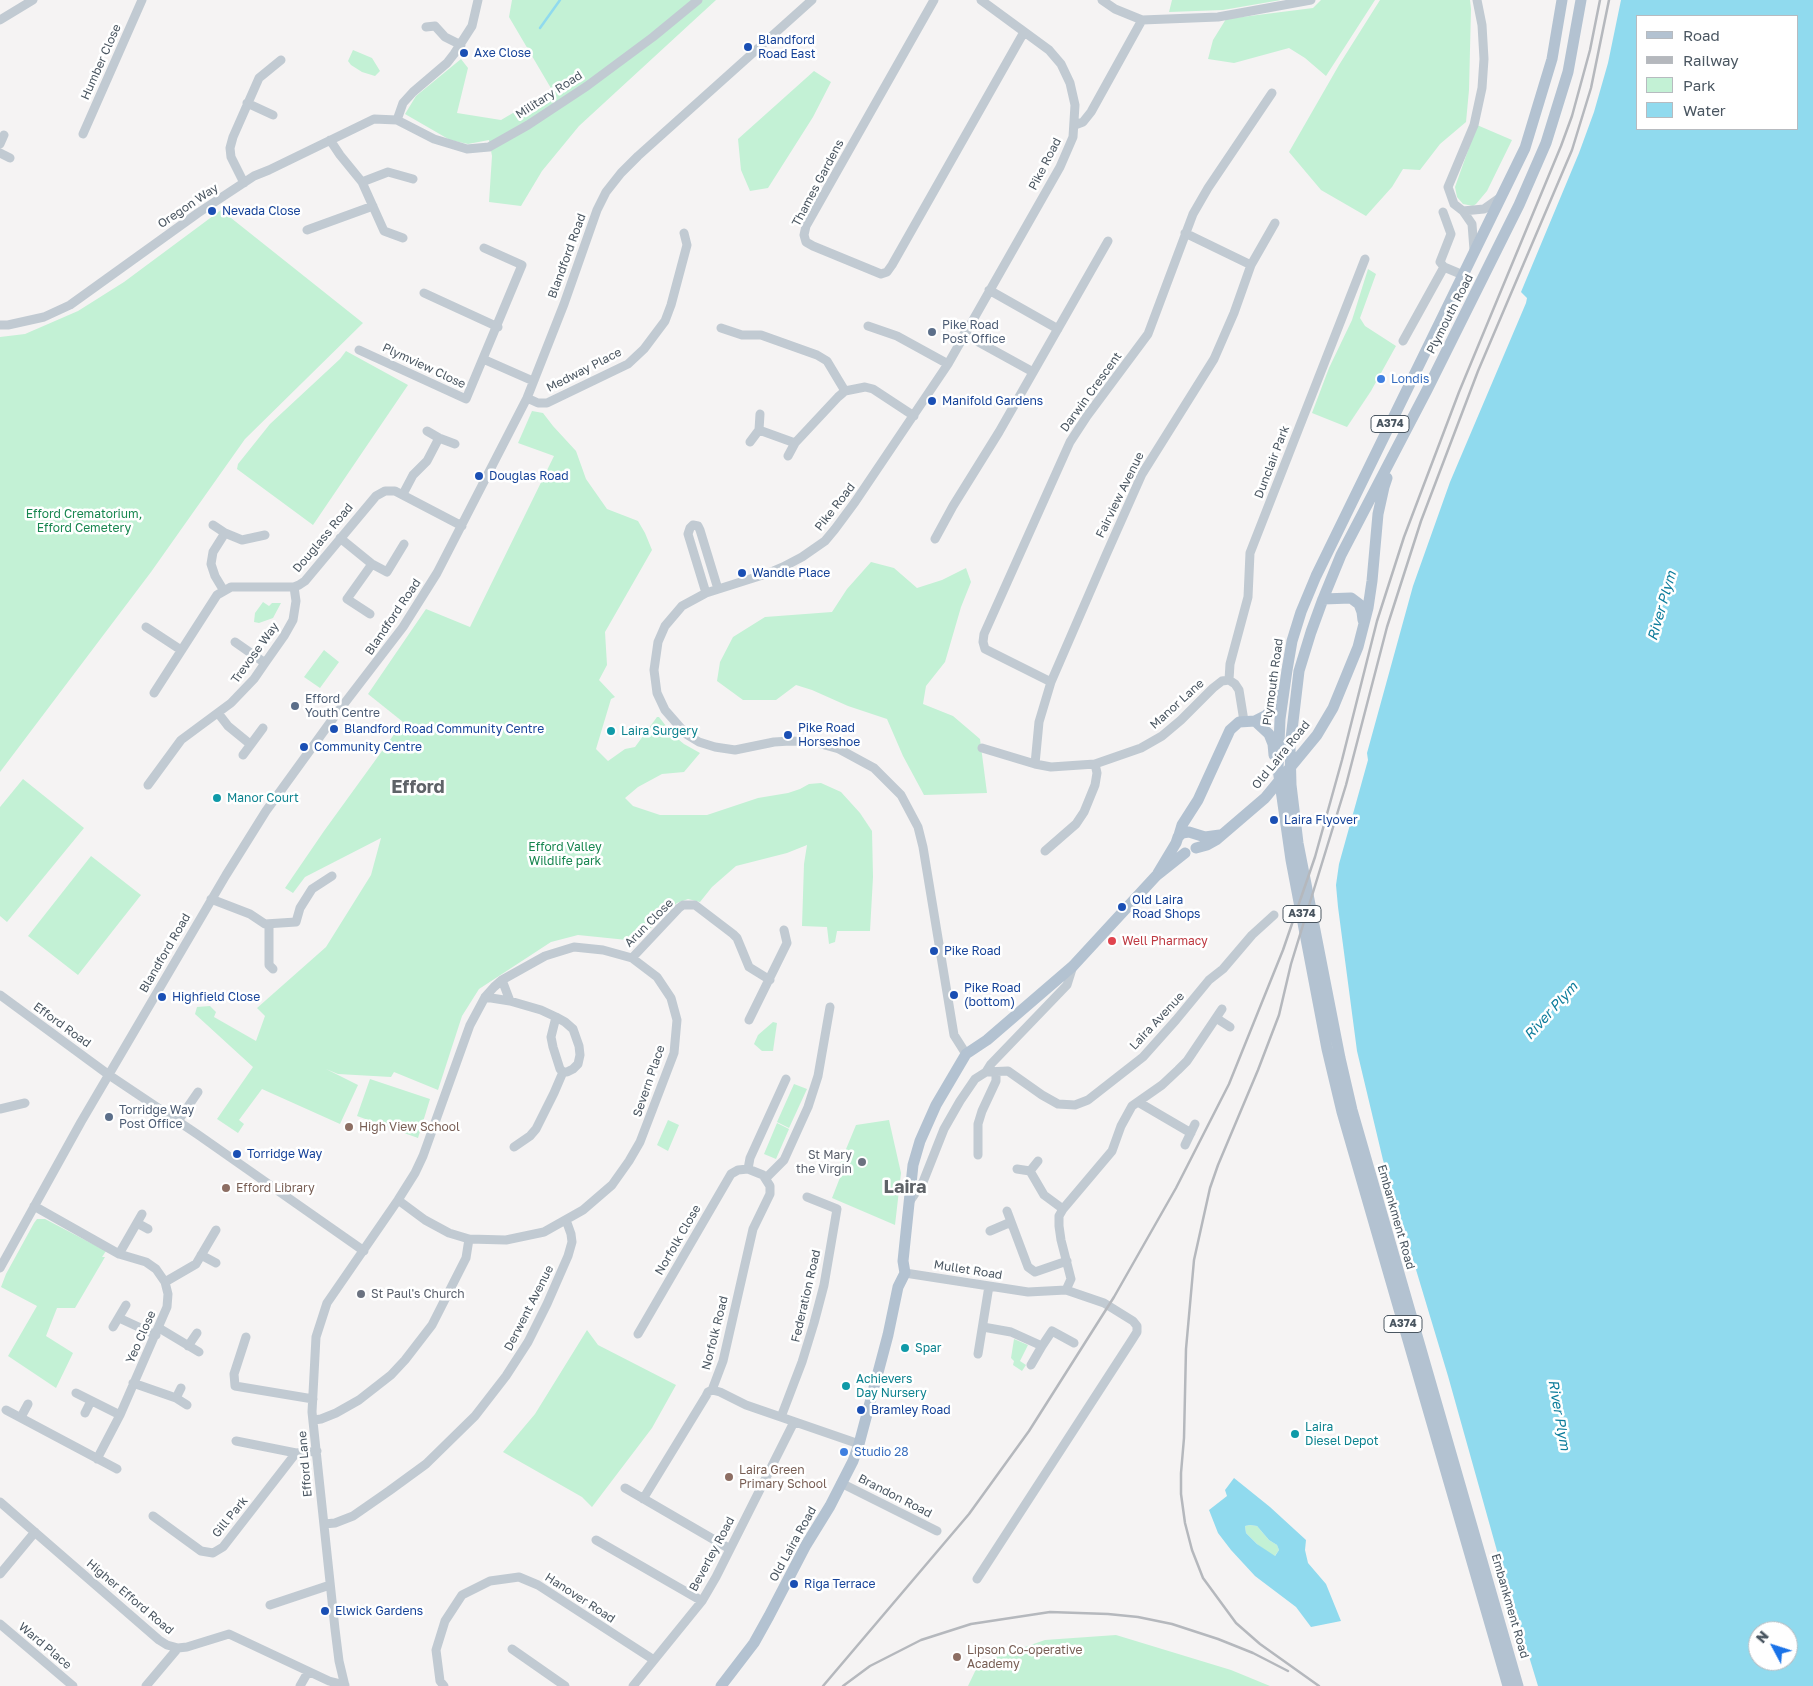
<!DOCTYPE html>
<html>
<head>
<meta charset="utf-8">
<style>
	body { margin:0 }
	#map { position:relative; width:1813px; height:1686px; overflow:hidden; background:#f5f3f3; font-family:"Golos Text",sans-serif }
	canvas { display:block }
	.legend { position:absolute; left:1636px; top:15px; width:162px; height:115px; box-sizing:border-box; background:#fff; border:1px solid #b7bbc0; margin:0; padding:6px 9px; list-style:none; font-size:15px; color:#4a5661 }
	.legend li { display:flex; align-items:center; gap:10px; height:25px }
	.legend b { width:25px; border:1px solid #b7bbc0 }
	.north { position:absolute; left:1748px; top:1621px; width:50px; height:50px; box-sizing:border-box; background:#fff; border:1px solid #b7bbc0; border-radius:50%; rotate:310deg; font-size:14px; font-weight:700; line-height:20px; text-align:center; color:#4a5661 }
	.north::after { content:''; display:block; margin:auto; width:18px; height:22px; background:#1a73e8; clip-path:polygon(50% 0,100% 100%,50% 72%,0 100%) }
</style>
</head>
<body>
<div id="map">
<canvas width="1813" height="1686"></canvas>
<ul class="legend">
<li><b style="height:6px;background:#b3c2d1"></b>Road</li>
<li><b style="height:6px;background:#b5b8bd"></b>Railway</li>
<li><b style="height:14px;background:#c3f1d5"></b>Park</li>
<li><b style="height:14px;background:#90daee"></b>Water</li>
</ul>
<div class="north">N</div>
</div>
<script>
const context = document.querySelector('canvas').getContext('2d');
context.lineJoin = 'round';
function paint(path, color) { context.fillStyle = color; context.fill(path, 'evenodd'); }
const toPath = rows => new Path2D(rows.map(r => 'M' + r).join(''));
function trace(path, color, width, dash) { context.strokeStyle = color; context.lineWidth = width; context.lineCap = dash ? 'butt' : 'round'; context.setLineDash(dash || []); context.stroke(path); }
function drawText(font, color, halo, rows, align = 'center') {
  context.font = font + ' "Golos Text",sans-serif'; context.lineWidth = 5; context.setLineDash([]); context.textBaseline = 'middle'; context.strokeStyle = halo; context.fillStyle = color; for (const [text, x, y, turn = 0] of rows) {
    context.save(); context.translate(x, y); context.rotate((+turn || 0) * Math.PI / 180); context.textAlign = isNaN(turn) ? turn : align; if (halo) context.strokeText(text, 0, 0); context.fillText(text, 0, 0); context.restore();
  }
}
const green = toPath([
	[512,0,716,0,579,126,542,171,521,206,489,202,492,156,489,140,468,144,450,140,405,114,416,96,461,59,468,68,457,113,501,120,552,90,509,17],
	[1172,0,1281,0,1223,10,1169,12],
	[1321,0,1375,0,1326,76,1305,58,1289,48,1234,63,1208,59,1213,40,1226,19,1313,8],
	[1380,0,1470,0,1471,9,1469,90,1466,122,1440,144,1420,170,1403,169,1392,187,1366,216,1321,190,1289,152,1339,65],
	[353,50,372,58,380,71,375,76,362,72,351,65,348,61],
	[814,71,831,82,813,117,768,188,750,191,741,170,738,139],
	[1477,125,1512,140,1487,191,1476,204,1473,206,1463,204,1457,197,1455,187],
	[221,210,363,323,245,439,151,572,0,772,0,337,25,334,78,311,124,282],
	[1368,269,1376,274,1360,318,1365,326,1396,346,1371,391,1347,427,1312,413,1329,368,1352,320],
	[346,351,408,385,313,525,237,469,238,464,270,424,340,359],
	[532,411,543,413,553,426,576,451,586,479,607,509,638,521,645,533,652,550,605,632,607,665,599,680,615,697,611,699,596,749,608,761,625,749,635,747,657,717,659,717,673,735,684,744,700,753,684,772,662,774,638,787,625,798,633,806,660,815,707,815,758,798,788,793,800,789,809,784,821,783,841,792,860,813,872,831,873,877,870,931,837,931,835,942,829,944,827,927,802,926,804,864,807,845,787,853,736,866,712,887,700,902,688,899,677,903,637,941,578,935,551,942,479,989,462,1016,438,1090,394,1072,391,1077,338,1074,326,1069,358,1085,340,1124,262,1089,239,1120,244,1124,238,1133,217,1119,253,1067,195,1014,197,1007,210,1006,216,1012,214,1017,256,1041,265,1016,257,1008,326,947,371,875,381,838,305,877,293,893,285,888,324,831,403,722,368,694,426,609,470,627,554,456,518,443],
	[871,562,894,568,917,588,942,580,966,568,971,582,961,607,945,662,926,686,923,704,953,716,980,739,987,793,924,795,903,756,887,719,848,706,812,690,796,685,776,700,743,700,717,681,720,662,733,637,765,617,832,612,847,589],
	[263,602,269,606,272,603,281,603,273,618,259,623,254,622,255,613],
	[324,650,339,662,320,688,304,677],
	[23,779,84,828,7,922,0,916,0,807],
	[91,856,141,895,78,975,28,936],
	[773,1022,777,1023,773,1051,762,1051,754,1044,758,1035],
	[370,1079,430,1099,418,1138,357,1116],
	[794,1084,807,1089,789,1128,777,1122],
	[668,1120,679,1125,668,1151,657,1145],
	[889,1120,901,1173,895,1225,832,1198,841,1175,839,1166,856,1125],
	[777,1123,789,1129,776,1159,764,1154],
	[37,1219,45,1219,106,1251,102,1257,105,1257,75,1308,57,1308,46,1336,73,1353,56,1388,8,1356,37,1306,1,1287,6,1274,34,1223],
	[587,1330,598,1345,676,1385,652,1428,592,1507,582,1497,503,1452,535,1414],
	[1014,1339,1028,1345,1020,1361,1026,1365,1022,1371,1013,1365,1014,1361,1011,1358],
	[1250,1525,1257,1526,1269,1540,1277,1545,1279,1550,1274,1557,1257,1544,1246,1533,1245,1526],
	[1116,1635,1231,1670,1270,1686,968,1686,979,1663,1045,1640]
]);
const water = toPath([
	[1621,0,1813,0,1813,1686,1538,1686,1499,1558,1448,1376,1383,1160,1357,1051,1338,907,1336,885,1339,864,1368,760,1367,753,1413,586,1450,482,1526,303,1527,298,1521,292,1579,153,1594,112,1608,63],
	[1637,16,1797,16,1797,129,1637,129],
	[1758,1631,1788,1631,1788,1661,1758,1661],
	[1234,1478,1270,1507,1306,1540,1305,1550,1308,1563,1326,1584,1341,1621,1311,1627,1296,1607,1255,1576,1231,1550,1218,1533,1209,1510,1227,1496,1225,1490],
	[1250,1525,1257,1526,1269,1540,1277,1545,1279,1550,1275,1556,1257,1544,1246,1533,1245,1526]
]);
const stream = toPath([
	[540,28,560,0]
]);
const minor = toPath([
	[934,0,806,226,804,235,806,242,813,246,881,274,887,272,892,265,1024,32],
	[1102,0,1115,9,1142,20,1218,17,1311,0],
	[0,20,33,0],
	[426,27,435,26,445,37,461,45],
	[247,103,273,115],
	[397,120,403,103,413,92,447,63,454,54,472,26,478,0],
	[1075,125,1083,122,1091,112,1142,20],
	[83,134,142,0],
	[330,140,340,155,362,182,384,231,403,238],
	[0,144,4,135],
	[0,153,10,158],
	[362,182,388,172,413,179],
	[244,183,231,157,230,148,233,137,259,78,281,60],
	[1463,211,1484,209,1501,197],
	[1443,212,1451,234,1440,262,1444,267,1463,275],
	[307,230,373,206],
	[1185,233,1251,265],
	[1474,250,1472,224,1463,211,1454,204,1448,187,1474,125,1482,88,1484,59,1482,25,1477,0],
	[989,290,1058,329],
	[424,293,498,327],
	[0,325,8,325,44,317,70,305,198,213,254,176,269,170,374,119,397,120,434,139,467,149,489,147,528,125,587,86,653,37,698,0],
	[868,326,897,336,948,364],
	[721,328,742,335,761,335,817,355,827,361,845,391],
	[964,334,1033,372],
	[1403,341,1444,267],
	[359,350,466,399,522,265,484,248],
	[483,359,533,381],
	[527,398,538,403,547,403,628,364,644,349,665,321,671,305,687,245,684,233],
	[759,430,795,443,838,397,845,391,865,387,873,389,914,416],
	[427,431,439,438,455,444],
	[750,442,759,430,760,414],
	[788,456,795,443],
	[403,494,413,475,427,461,439,438],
	[213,525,225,533,242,540,265,535],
	[340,538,372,564,387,572,404,544],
	[935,539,953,506,999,432,1108,241],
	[224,591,215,576,211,564,213,552,225,533],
	[706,593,688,534,690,528,693,525,698,526,700,530,718,589],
	[370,614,347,599,372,564],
	[146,627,181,650],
	[235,642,265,663],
	[1229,680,1230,664,1248,597,1250,553,1365,259],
	[1051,682,985,649,983,642,984,634,1070,442,1087,416,1148,334,1193,214,1208,188,1272,93],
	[154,693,217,595,231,587,294,587,299,585,305,581,376,496,385,491,395,491,462,526],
	[218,713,228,726,250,744],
	[982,748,1035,764,1051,767,1095,764,1141,748,1162,736,1181,720,1213,688,1222,681,1229,680,1235,684,1239,690,1244,721],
	[243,755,263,728],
	[1035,764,1039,722,1051,682,1106,555,1142,474,1214,359,1234,313,1251,265,1275,223],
	[148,785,181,740,231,703,254,679,265,663,284,636,293,620,296,601,294,587],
	[1045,851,1076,824,1084,812,1095,785,1097,773,1095,764],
	[211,899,250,914,265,924,296,922,300,908,312,889,332,876],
	[269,924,269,965,273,969],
	[632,958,679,908,683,905,695,905,733,934,737,938,749,967,770,980],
	[502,980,510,1001,541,1010,556,1017,565,1022,573,1029,579,1046,580,1055,578,1064,573,1069,567,1072,563,1072,560,1069,553,1047,551,1037,556,1017],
	[0,995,109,1075,197,1134,364,1251],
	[485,997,510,1001],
	[1216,1018,1230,1027],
	[749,1020,787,943,784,930],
	[966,1054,954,1035,923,847,918,827,901,795,874,768,839,749,814,742,790,741,774,742,735,750,715,747,699,742,686,734,665,710,657,693,654,670,658,642,665,626,682,606,706,593,769,573,783,567,802,557,825,541,835,529,855,502,948,364,1060,167,1073,137,1075,105,1070,83,1061,64,1049,50,981,0],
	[986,1072,1008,1071,1042,1095,1058,1104,1075,1105,1088,1100,1143,1057,1176,1020,1209,980,1223,969,1252,935,1274,915],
	[1138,1102,1191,1133],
	[0,1109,25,1103],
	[178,1121,198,1092],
	[1185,1145,1195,1124],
	[514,1147,530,1136,536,1129,554,1093,563,1072],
	[978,1155,978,1124,982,1111,996,1081,996,1072],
	[748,1169,750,1158,786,1079],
	[1017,1169,1030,1171,1038,1161],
	[1030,1171,1044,1195,1063,1209],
	[766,1178,784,1160,808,1107,818,1076,830,1007],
	[910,1201,923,1182,944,1129,960,1101,975,1079,986,1072,991,1064,1067,985,1073,966],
	[34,1206,119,1254,146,1262,156,1269,165,1282,168,1294,167,1307,120,1415,97,1459],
	[1007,1211,1028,1267,1035,1272,1067,1261],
	[137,1223,148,1229],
	[990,1231,1011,1222],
	[119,1254,142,1214],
	[201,1255,216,1263],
	[0,1268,81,1122,226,875,266,811,337,713,403,627,437,573,527,398,564,304,597,210,606,192,621,173,638,156,812,0],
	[905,1273,1028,1292,1066,1290,1104,1303,1133,1321,1137,1326,1137,1332,1130,1343,977,1579],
	[165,1282,196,1264,216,1230],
	[1066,1290,1071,1279,1061,1240,1059,1226,1059,1216,1063,1209,1112,1151,1121,1126,1132,1106,1162,1085,1178,1070,1187,1061,1222,1009],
	[119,1318,156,1335],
	[113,1327,126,1305],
	[983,1327,1011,1332,1042,1346,1052,1331,1074,1343],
	[159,1328,199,1352],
	[638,1334,731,1174,738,1170,748,1169,763,1175,770,1186,770,1194,753,1229,723,1361,712,1390,708,1392,706,1396,643,1499],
	[246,1337,234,1374,235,1386,313,1399],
	[188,1346,197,1333],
	[978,1354,989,1286],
	[1031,1365,1042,1346],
	[133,1383,176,1398,187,1405],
	[712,1390,720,1392,746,1405,859,1444],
	[76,1393,120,1415],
	[176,1398,181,1388],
	[6,1410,117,1469],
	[85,1413,91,1401],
	[21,1417,28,1404],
	[781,1417,802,1362,814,1323,824,1285,837,1209,807,1197],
	[314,1420,321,1419,336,1413,359,1400,391,1375,405,1360,432,1325,466,1258,469,1239],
	[236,1441,296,1453],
	[841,1483,937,1531],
	[625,1488,730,1549],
	[0,1502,159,1640,167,1645,178,1648,187,1647,229,1634,329,1681,345,1685],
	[153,1516,201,1551,213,1553,223,1547,296,1453,317,1451],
	[324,1524,335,1523,353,1516,389,1491,426,1464,475,1416,506,1376,528,1342,547,1304,568,1256,572,1242,571,1234,566,1220],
	[596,1540,702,1601],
	[0,1574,35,1532],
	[270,1605,330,1585],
	[0,1624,73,1686],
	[512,1649,565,1686],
	[146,1686,178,1648],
	[300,1686,308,1672],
	[345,1686,339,1661,335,1629,312,1412,316,1337,327,1303,398,1200,415,1173,423,1156,470,1025,485,997,494,987,502,980,545,956,574,947,603,950,632,958,657,977,671,998,677,1020,674,1053,640,1142,629,1161,612,1185,583,1210,544,1232,506,1240,469,1239,449,1233,425,1220,398,1200],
	[444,1686,440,1681,436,1650,445,1621,462,1595,490,1581,519,1577,538,1585,654,1660],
	[633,1686,702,1601,716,1577,794,1422]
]);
const major = toPath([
	[1323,599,1351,598,1359,604,1362,612,1363,620],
	[1255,721,1269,734,1273,744,1274,755],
	[1179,835,1182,825,1198,800,1230,730,1239,722,1255,721,1265,716,1274,708,1280,695],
	[1196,848,1207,845,1216,840,1265,798,1317,735,1333,708,1358,647,1368,608,1372,581,1378,514,1384,487,1387,478],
	[1158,873,1176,843,1178,837,1182,833,1189,832,1205,837,1220,835],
	[721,1686,754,1643,769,1616,806,1545,830,1506,853,1461,859,1444,888,1335,898,1287,905,1273,903,1261,913,1165,920,1141,936,1105,966,1054,987,1040,1073,966,1156,876,1185,853],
	[1508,1686,1342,1112,1327,1049,1291,860,1278,769,1280,719,1287,670,1292,641,1301,612,1316,576,1525,148,1552,59,1562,0],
	[1518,1686,1352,1110,1340,1058,1298,843,1291,785,1290,747,1299,671,1311,632,1323,599,1341,555,1427,390,1519,205,1546,143,1568,72,1581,0]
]);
const rail = toPath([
	[823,1686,969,1514,1029,1431,1114,1297,1176,1188,1229,1084,1283,950,1315,857,1342,760,1377,621,1404,537,1459,392,1561,146,1572,116,1590,50,1600,0],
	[843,1686,870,1666,921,1640,971,1624,1050,1612,1108,1614,1138,1617,1172,1624,1218,1639,1253,1653,1288,1671],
	[1319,1686,1260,1644,1236,1623,1203,1578,1192,1550,1185,1523,1181,1494,1181,1473,1184,1438,1186,1349,1194,1260,1210,1188,1218,1165,1258,1070,1279,1015,1291,964,1346,785,1387,627,1421,521,1478,371,1572,150,1591,88,1609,0]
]);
const markers = [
	[748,47,5,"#1a4fb4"],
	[464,53,5,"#1a4fb4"],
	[212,211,5,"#1a4fb4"],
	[932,332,5,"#5c6f8a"],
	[1381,379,5,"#3f7fe0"],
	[932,401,5,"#1a4fb4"],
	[479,476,5,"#1a4fb4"],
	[742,573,5,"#1a4fb4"],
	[295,706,5,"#5c6f8a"],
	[334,729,5,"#1a4fb4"],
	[611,731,5,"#0f9aa8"],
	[788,735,5,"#1a4fb4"],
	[304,747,5,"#1a4fb4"],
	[217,798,5,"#0f9aa8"],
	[1274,820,5,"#1a4fb4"],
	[1122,907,5,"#1a4fb4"],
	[1112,941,5,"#e0444e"],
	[934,951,5,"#1a4fb4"],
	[954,995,5,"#1a4fb4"],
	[162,997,5,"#1a4fb4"],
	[109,1117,5,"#5c6f8a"],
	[349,1127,5,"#8d6e63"],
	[237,1154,5,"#1a4fb4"],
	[862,1162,5,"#6b7280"],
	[226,1188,5,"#8d6e63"],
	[361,1294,5,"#6b7280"],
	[905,1348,5,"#0f9aa8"],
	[846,1386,5,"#0f9aa8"],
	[861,1410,5,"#1a4fb4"],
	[1295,1434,5,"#0f9aa8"],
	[844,1452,5,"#3f7fe0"],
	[729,1477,5,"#8d6e63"],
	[794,1584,5,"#1a4fb4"],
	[325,1611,5,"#1a4fb4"],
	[957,1657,5,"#8d6e63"]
];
const shields = [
	[1390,424,38],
	[1302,914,38],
	[1403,1324,38]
];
const shieldNames = [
	["A374",1390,424],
	["A374",1302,914],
	["A374",1403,1324]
];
const transitNames = [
	["Blandford",758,40],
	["Road East",758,54],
	["Axe Close",474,53],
	["Nevada Close",222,211],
	["Manifold Gardens",942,401],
	["Douglas Road",489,476],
	["Wandle Place",752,573],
	["Pike Road",798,728],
	["Horseshoe",798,742],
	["Blandford Road Community Centre",344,729],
	["Community Centre",314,747],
	["Laira Flyover",1284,820],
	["Old Laira",1132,900],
	["Road Shops",1132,914],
	["Pike Road",944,951],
	["Pike Road",964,988],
	["(bottom)",964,1002],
	["Highfield Close",172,997],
	["Torridge Way",247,1154],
	["Bramley Road",871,1410],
	["Riga Terrace",804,1584],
	["Elwick Gardens",335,1611]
];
const streetNames = [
	["Humber Close",101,62,-66],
	["Military Road",549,95,-33],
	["Pike Road",1045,164,-63],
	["Thames Gardens",818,183,-62],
	["Oregon Way",188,206,-34],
	["Blandford Road",567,256,-70],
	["Plymouth Road",1450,314,-63],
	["Plymview Close",424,366,25],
	["Medway Place",584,370,-27],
	["Darwin Crescent",1091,392,-54],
	["Dunclair Park",1272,462,-69],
	["Fairview Avenue",1120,495,-64],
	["Pike Road",835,507,-52],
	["Douglass Road",323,538,-50],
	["Blandford Road",393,617,-56],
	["Trevose Way",255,653,-54],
	["Plymouth Road",1273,682,-82],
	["Manor Lane",1177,704,-42],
	["Old Laira Road",1281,755,-51],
	["Arun Close",649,923,-45],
	["Blandford Road",165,953,-60],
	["Laira Avenue",1157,1021,-47],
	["Efford Road",62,1025,36],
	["Severn Place",649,1081,-71],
	["Embankment Road",1396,1217,74],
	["Norfolk Close",678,1240,-60],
	["Mullet Road",968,1270,9],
	["Federation Road",806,1296,-77],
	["Derwent Avenue",529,1308,-63],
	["Norfolk Road",715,1333,-76],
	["Yeo Close",141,1337,-66],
	["Efford Lane",305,1464,-95],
	["Brandon Road",895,1496,27],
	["Gill Park",230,1517,-51],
	["Old Laira Road",793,1544,-61],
	["Beverley Road",712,1554,-62],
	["Higher Efford Road",130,1597,40],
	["Hanover Road",580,1598,33],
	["Embankment Road",1510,1606,74],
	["Ward Place",45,1646,40]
];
const serviceNames = [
	["Pike Road",942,325],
	["Post Office",942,339],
	["Efford",305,699],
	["Youth Centre",305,713],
	["Torridge Way",119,1110],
	["Post Office",119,1124]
];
const shopNames = [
	["Londis",1391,379],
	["Studio 28",854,1452]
];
const parkNames = [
	["Efford Crematorium,",84,514],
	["Efford Cemetery",84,528],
	["Efford Valley",565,847],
	["Wildlife park",565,861]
];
const cultureNames = [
	["Laira Surgery",621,731],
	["Manor Court",227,798],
	["Spar",915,1348],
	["Achievers",856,1379],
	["Day Nursery",856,1393],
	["Laira",1305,1427],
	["Diesel Depot",1305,1441]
];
const healthNames = [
	["Well Pharmacy",1122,941]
];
const educationNames = [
	["High View School",359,1127],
	["Efford Library",236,1188],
	["Laira Green",739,1470],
	["Primary School",739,1484],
	["Lipson Co-operative",967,1650],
	["Academy",967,1664]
];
const worshipNames = [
	["St Mary",852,1155],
	["the Virgin",852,1169],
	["St Paul's Church",371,1294,"left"]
];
const waterNames = [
	["River Plym",1662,606,-74],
	["River Plym",1551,1011,-48],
	["River Plym",1559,1415,80]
];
const districtNames = [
	["Efford",418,787],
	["Laira",905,1187]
];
paint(green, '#c3f1d5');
paint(water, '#90daee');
trace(stream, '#90daee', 2.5);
trace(minor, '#c1cad2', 9);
trace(major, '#b3c2d1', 11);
trace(rail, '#b5b8bd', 2.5);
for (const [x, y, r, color] of markers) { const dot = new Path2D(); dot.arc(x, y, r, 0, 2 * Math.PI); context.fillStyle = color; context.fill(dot); trace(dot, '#fff', 2); }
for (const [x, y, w] of shields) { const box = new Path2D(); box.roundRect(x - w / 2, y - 8.5, w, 17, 4); context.fillStyle = '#fff'; context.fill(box); trace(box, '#4a5661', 1); }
drawText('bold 11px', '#4a5661', null, shieldNames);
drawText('12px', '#164399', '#fff', transitNames, 'left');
drawText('12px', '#4a5661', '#fff', streetNames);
drawText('12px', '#4e5e75', '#fff', serviceNames, 'left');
drawText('12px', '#366cbe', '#fff', shopNames, 'left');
drawText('12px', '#17864f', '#fff', parkNames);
drawText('12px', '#0d838f', '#fff', cultureNames, 'left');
drawText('12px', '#be3a42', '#fff', healthNames, 'left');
drawText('12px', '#785e54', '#fff', educationNames, 'left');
drawText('12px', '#5b616d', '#fff', worshipNames, 'right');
drawText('italic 14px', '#0c7c9b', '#fff', waterNames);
drawText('bold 18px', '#5f6368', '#fff', districtNames);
</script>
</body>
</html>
